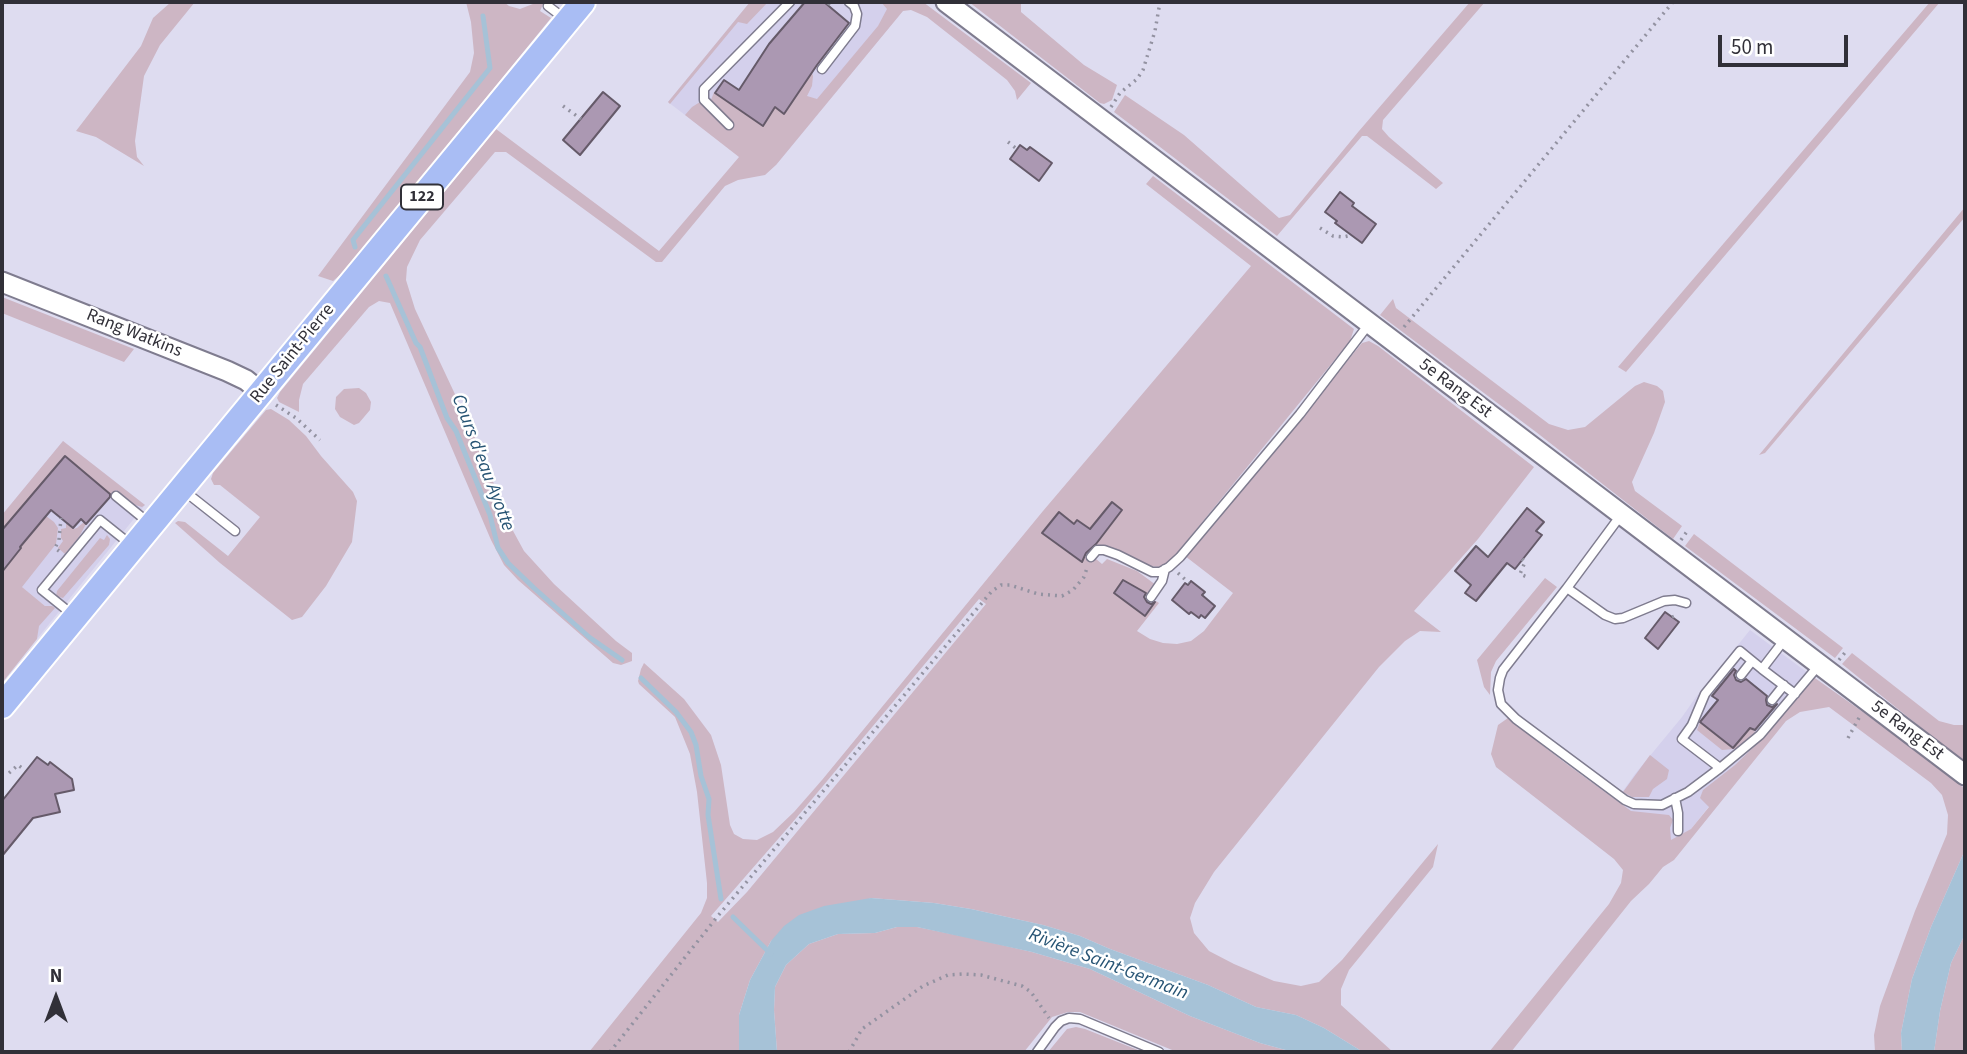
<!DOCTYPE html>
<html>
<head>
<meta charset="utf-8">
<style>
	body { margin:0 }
	#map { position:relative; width:1967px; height:1054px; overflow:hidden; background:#dedcf0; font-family:"Source Sans 3",sans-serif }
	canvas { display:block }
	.frame { position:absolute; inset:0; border:4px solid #313038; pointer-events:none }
	.north { position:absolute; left:21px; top:963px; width:70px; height:70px; -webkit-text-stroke:5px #fff; paint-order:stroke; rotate:0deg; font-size:19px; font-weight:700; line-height:28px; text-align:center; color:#313038 }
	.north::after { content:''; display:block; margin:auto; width:24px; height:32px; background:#313038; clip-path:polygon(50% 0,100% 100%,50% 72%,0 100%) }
	.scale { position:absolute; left:1718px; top:35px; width:130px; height:32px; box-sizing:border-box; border:4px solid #313038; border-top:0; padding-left:9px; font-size:21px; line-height:24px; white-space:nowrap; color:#313038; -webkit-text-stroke:5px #fff; paint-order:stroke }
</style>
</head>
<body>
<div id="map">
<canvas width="1967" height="1054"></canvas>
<div class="frame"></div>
<div class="north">N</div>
<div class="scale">50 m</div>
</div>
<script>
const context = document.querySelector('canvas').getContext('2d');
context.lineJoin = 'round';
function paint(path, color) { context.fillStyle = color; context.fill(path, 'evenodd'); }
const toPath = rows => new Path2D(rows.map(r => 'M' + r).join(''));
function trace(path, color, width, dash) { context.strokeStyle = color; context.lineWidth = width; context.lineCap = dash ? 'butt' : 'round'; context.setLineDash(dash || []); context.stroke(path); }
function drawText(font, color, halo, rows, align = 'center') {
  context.font = font + ' "Source Sans 3",sans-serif'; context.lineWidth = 5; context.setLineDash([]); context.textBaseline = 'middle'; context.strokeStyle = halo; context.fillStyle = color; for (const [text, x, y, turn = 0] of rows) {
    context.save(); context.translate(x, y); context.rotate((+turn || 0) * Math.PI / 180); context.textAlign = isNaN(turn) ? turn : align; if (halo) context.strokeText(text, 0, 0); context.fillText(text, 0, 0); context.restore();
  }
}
const built = toPath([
	[750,2,910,2,776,165,740,157,668,102],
	[63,441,145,505,37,639,38,626,45,606,2,571,2,515],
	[1750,630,1812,676,1691,829,1664,859,1608,812,1635,774,1682,717,1696,697]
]);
const green = toPath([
	[171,2,195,2,160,45,144,76,135,141,137,157,144,166,96,137,76,131,141,46,153,18],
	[466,2,504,2,509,6,520,9,538,2,544,2,540,11,551,18,347,269,333,281,318,276,470,72,474,53,471,22],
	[750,2,768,2,747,24,738,22,670,104,668,102],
	[881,2,923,2,1031,83,1017,100,1015,91,1007,80,927,17,911,10,903,11,776,165,765,175,738,180,725,186,662,262,656,262,506,152,495,152,420,240,407,267,406,280,415,309,484,456,506,518,524,551,554,584,616,641,632,653,632,661,621,665,613,663,518,580,504,565,491,540,390,303,379,301,369,307,303,384,299,400,299,412,279,402,277,398,280,392,496,129,659,251,739,157,685,115,692,107,700,102,730,130,734,126,714,107,711,100,714,92,763,126,775,107,784,114,812,73,813,76,812,86,807,96,817,99,878,26,887,9],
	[969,2,1021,2,1021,12,1084,65,1117,85,1112,100,1104,104,1100,103],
	[1470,2,1485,2,1383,120,1382,129,1389,137,1443,183,1436,189,1367,136,1362,136,1277,236,1114,112,1125,95,1184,135,1279,218,1290,215,1359,131],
	[1930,2,1940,2,1626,372,1618,367],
	[1153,176,1354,329,1350,341,1168,564,1159,567,1148,566,1114,548,1101,548,1094,545,1090,529,1059,545,1081,562,1089,553,1102,564,1107,559,1137,571,1156,585,1147,595,1123,580,1114,592,1145,616,1156,601,1159,603,1137,631,1150,639,1163,643,1177,644,1191,641,1204,631,1233,593,1185,556,1362,343,1369,341,1378,346,1534,467,1478,539,1414,611,1441,632,1420,631,1405,641,1379,667,1214,872,1195,903,1190,918,1194,933,1209,951,1234,964,1274,981,1301,986,1319,982,1342,960,1438,844,1433,867,1349,970,1341,989,1341,1005,1393,1052,1363,1052,1324,1028,1296,1015,1256,1007,1208,985,1110,949,1080,936,1043,925,971,909,934,903,871,898,771,941,750,980,739,1015,739,1052,589,1052,701,913,707,898,707,883,697,792,690,754,675,717,639,684,638,681,641,669,644,663,684,699,711,735,721,765,730,825,734,834,743,839,757,840,773,832,794,812,822,780,1043,511,1251,266,1146,184],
	[1059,512,1068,519,1052,540,1042,532],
	[979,599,986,604,747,892,718,922,711,916,792,823],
	[1965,207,1965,217,1765,453,1759,455],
	[2,297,134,349,124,362,2,313],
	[1393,299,1396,308,1549,424,1568,430,1585,427,1635,386,1644,382,1657,386,1663,391,1665,402,1654,433,1632,482,1635,491,1682,526,1673,539,1536,432,1380,315],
	[359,388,366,393,371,402,370,410,359,423,354,425,340,417,335,409,336,397,344,389],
	[271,409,289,420,306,436,321,456,353,492,357,501,352,542,326,586,302,617,292,620,220,563,175,523,178,521,185,522,228,556,260,517,220,485,214,485,211,479,213,473,266,410],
	[63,441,145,505,142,507,135,505,116,490,111,495,65,456,26,540,46,516,54,522,58,528,56,544,22,587,45,606,52,606,55,608,39,626,37,639,2,683,2,571,14,557,2,547,2,515],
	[84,522,86,524,79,537,65,554,58,548,63,541,61,538,61,529,66,528,66,523,73,529,77,528],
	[1694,534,1843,648,1835,658,1685,546],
	[107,535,110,539,109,545,63,598,56,596,57,591,100,538,104,540],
	[1545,578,1557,587,1496,661,1491,672,1490,695,1484,687,1477,660],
	[1852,653,1939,721,1954,725,1965,725,1965,763,1842,664],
	[1812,676,1921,753,1965,789,1965,850,1931,927,1912,979,1901,1033,1902,1052,1875,1052,1874,1035,1880,1006,1915,911,1947,834,1948,815,1942,795,1931,783,1829,707,1800,712,1786,721,1674,860,1663,867,1649,884,1631,901,1511,1052,1489,1052,1609,904,1621,883,1623,870,1614,859,1496,767,1491,754,1498,725,1508,718,1564,762,1631,811,1669,815,1673,820,1670,828,1671,840,1691,829,1709,807,1700,798,1703,790,1735,765,1761,740],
	[1700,722,1733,748,1750,728,1757,733,1735,749,1722,750,1697,730],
	[1650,755,1669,770,1667,779,1653,789,1649,797,1632,797,1623,792],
	[897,927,917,927,976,939,1032,952,1090,969,1190,1016,1260,1043,1293,1052,1177,1052,1080,1012,1068,1012,1052,1017,1024,1052,777,1052,774,1010,775,987,786,965,809,944,838,934,875,933],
	[1965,934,1965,1052,1934,1052,1940,1011,1951,963],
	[1076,1027,1085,1029,1143,1052,1048,1052,1067,1029]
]);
const water = toPath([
	[1965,850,1965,934,1951,963,1940,1011,1934,1052,1902,1052,1901,1033,1912,979,1931,927],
	[871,898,934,903,971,909,1043,925,1080,936,1110,949,1208,985,1256,1007,1296,1015,1324,1028,1363,1052,1293,1052,1260,1043,1190,1016,1090,969,1032,952,917,927,897,927,875,933,838,934,809,944,786,965,775,987,774,1010,777,1052,739,1052,739,1015,750,980,771,941,784,926,799,915,824,906]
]);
const stream = toPath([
	[355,247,353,240,490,68,483,16],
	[386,276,416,343,420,347,447,418,456,431,490,515,498,548,508,563,534,588,589,637,622,660],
	[641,678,676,712,691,732,696,745,701,776,709,799,708,815,721,899],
	[733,917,771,954]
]);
const building = toPath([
	[805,2,824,2,849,23,817,65,784,114,775,107,763,126,715,93,724,80,739,90,769,44,805,2],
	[603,92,620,106,580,155,563,140,603,92],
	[1020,145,1027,150,1030,147,1052,163,1039,181,1010,159,1020,145],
	[1340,192,1354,203,1352,206,1376,224,1362,243,1335,223,1337,221,1325,212,1340,192],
	[65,456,110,494,110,497,86,524,81,519,73,528,51,510,20,547,21,548,2,572,2,530,65,456],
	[1112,502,1122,510,1096,544,1086,553,1082,562,1042,533,1059,512,1074,524,1077,520,1090,529,1112,502],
	[1527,508,1544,522,1536,531,1542,535,1515,569,1507,563,1476,601,1465,593,1471,585,1455,571,1476,546,1488,557,1527,508],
	[1123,580,1146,593,1144,597,1147,602,1151,604,1155,602,1145,616,1114,593,1123,580],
	[1191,581,1205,592,1202,595,1215,606,1205,618,1201,615,1199,618,1191,612,1189,614,1172,600,1185,583,1188,585,1191,581],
	[1665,612,1679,622,1658,649,1645,638,1665,612],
	[1734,669,1736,671,1734,675,1736,680,1741,682,1746,679,1767,696,1766,700,1767,705,1772,707,1777,704,1755,730,1750,728,1733,748,1700,722,1718,700,1712,696,1734,669],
	[37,757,48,765,50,762,72,779,74,790,55,794,60,812,33,818,2,856,2,801,37,757]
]);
const path = toPath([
	[828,5,830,2],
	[563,106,581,119],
	[1111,107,1120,93,1137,79,1143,70,1155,31,1160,2],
	[1008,142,1017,149],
	[1320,228,1333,236,1343,237,1352,235],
	[1404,327,1673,2],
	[276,405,296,418,320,440],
	[1681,540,1688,530],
	[59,551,55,548,59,540,61,518],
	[1522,559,1525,562,1520,574,1527,577],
	[1178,573,1189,583],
	[1672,617,1677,615],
	[1839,660,1847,650],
	[1848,738,1860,716],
	[2,773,9,773,18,765,22,768],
	[610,1052,717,917,992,591,1001,585,1010,585,1038,594,1062,596,1073,590,1084,577,1087,568],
	[849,1052,862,1029,923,986,948,975,963,974,981,975,1022,986,1031,992,1049,1018]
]);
const service = toPath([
	[548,6,565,19],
	[822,69,855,26,857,14,854,6,849,2],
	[729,125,704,100,704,89,790,2],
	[183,490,235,531],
	[116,496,149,523],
	[1621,515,1567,588,1605,615,1615,619,1623,618,1664,601,1675,600,1686,603],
	[1091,557,1097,550,1104,550,1118,555,1152,572,1160,572,1169,567,1180,557,1300,414,1369,324],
	[1567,588,1503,670,1500,678,1498,690,1501,704,1516,719,1625,800,1634,804,1662,805,1688,792,1720,768,1760,735,1819,665],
	[1151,597,1162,581,1165,569],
	[73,615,42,590,100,520,130,544],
	[1762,669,1795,694],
	[1741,675,1752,661],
	[1772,700,1784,685],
	[1720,768,1682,739,1692,725,1705,694,1740,651,1762,669,1785,639],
	[1675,798,1678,813,1678,831],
	[1037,1052,1055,1027,1061,1021,1069,1018,1080,1019,1159,1052]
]);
const tertiary = toPath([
	[946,2,1965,775],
	[2,282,227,371,246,380,262,393]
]);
const primary = toPath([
	[2,706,583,2]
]);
const shields = [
	[422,197,42]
];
const shieldNames = [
	["122",422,197]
];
const streetNames = [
	["Rang Watkins",134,334,22],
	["Rue Saint-Pierre",293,354,-51],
	["5e Rang Est",1455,389,37],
	["5e Rang Est",1907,731,37]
];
const waterNames = [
	["Cours d'eau Ayotte",482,463,69],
	["Rivière Saint-Germain",1108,965,21]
];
paint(built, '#d4d0ec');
paint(green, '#cdb6c4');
paint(water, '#a6c2d7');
trace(stream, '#a6c2d7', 5);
paint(building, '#ab98b2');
trace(building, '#655a69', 2);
trace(service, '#7f7c8f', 11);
trace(tertiary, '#7f7c8f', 23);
trace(primary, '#fff', 28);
trace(path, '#9392a1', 3.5, [2, 5]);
trace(service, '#fff', 8);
trace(tertiary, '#fff', 19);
trace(primary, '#a9bdf4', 24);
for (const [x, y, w] of shields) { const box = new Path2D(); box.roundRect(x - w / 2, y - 12.5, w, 25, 5); context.fillStyle = '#fff'; context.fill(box); trace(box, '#313038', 2); }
drawText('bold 16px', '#313038', null, shieldNames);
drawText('18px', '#313038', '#fff', streetNames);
drawText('italic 19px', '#275474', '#fff', waterNames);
</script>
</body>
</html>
